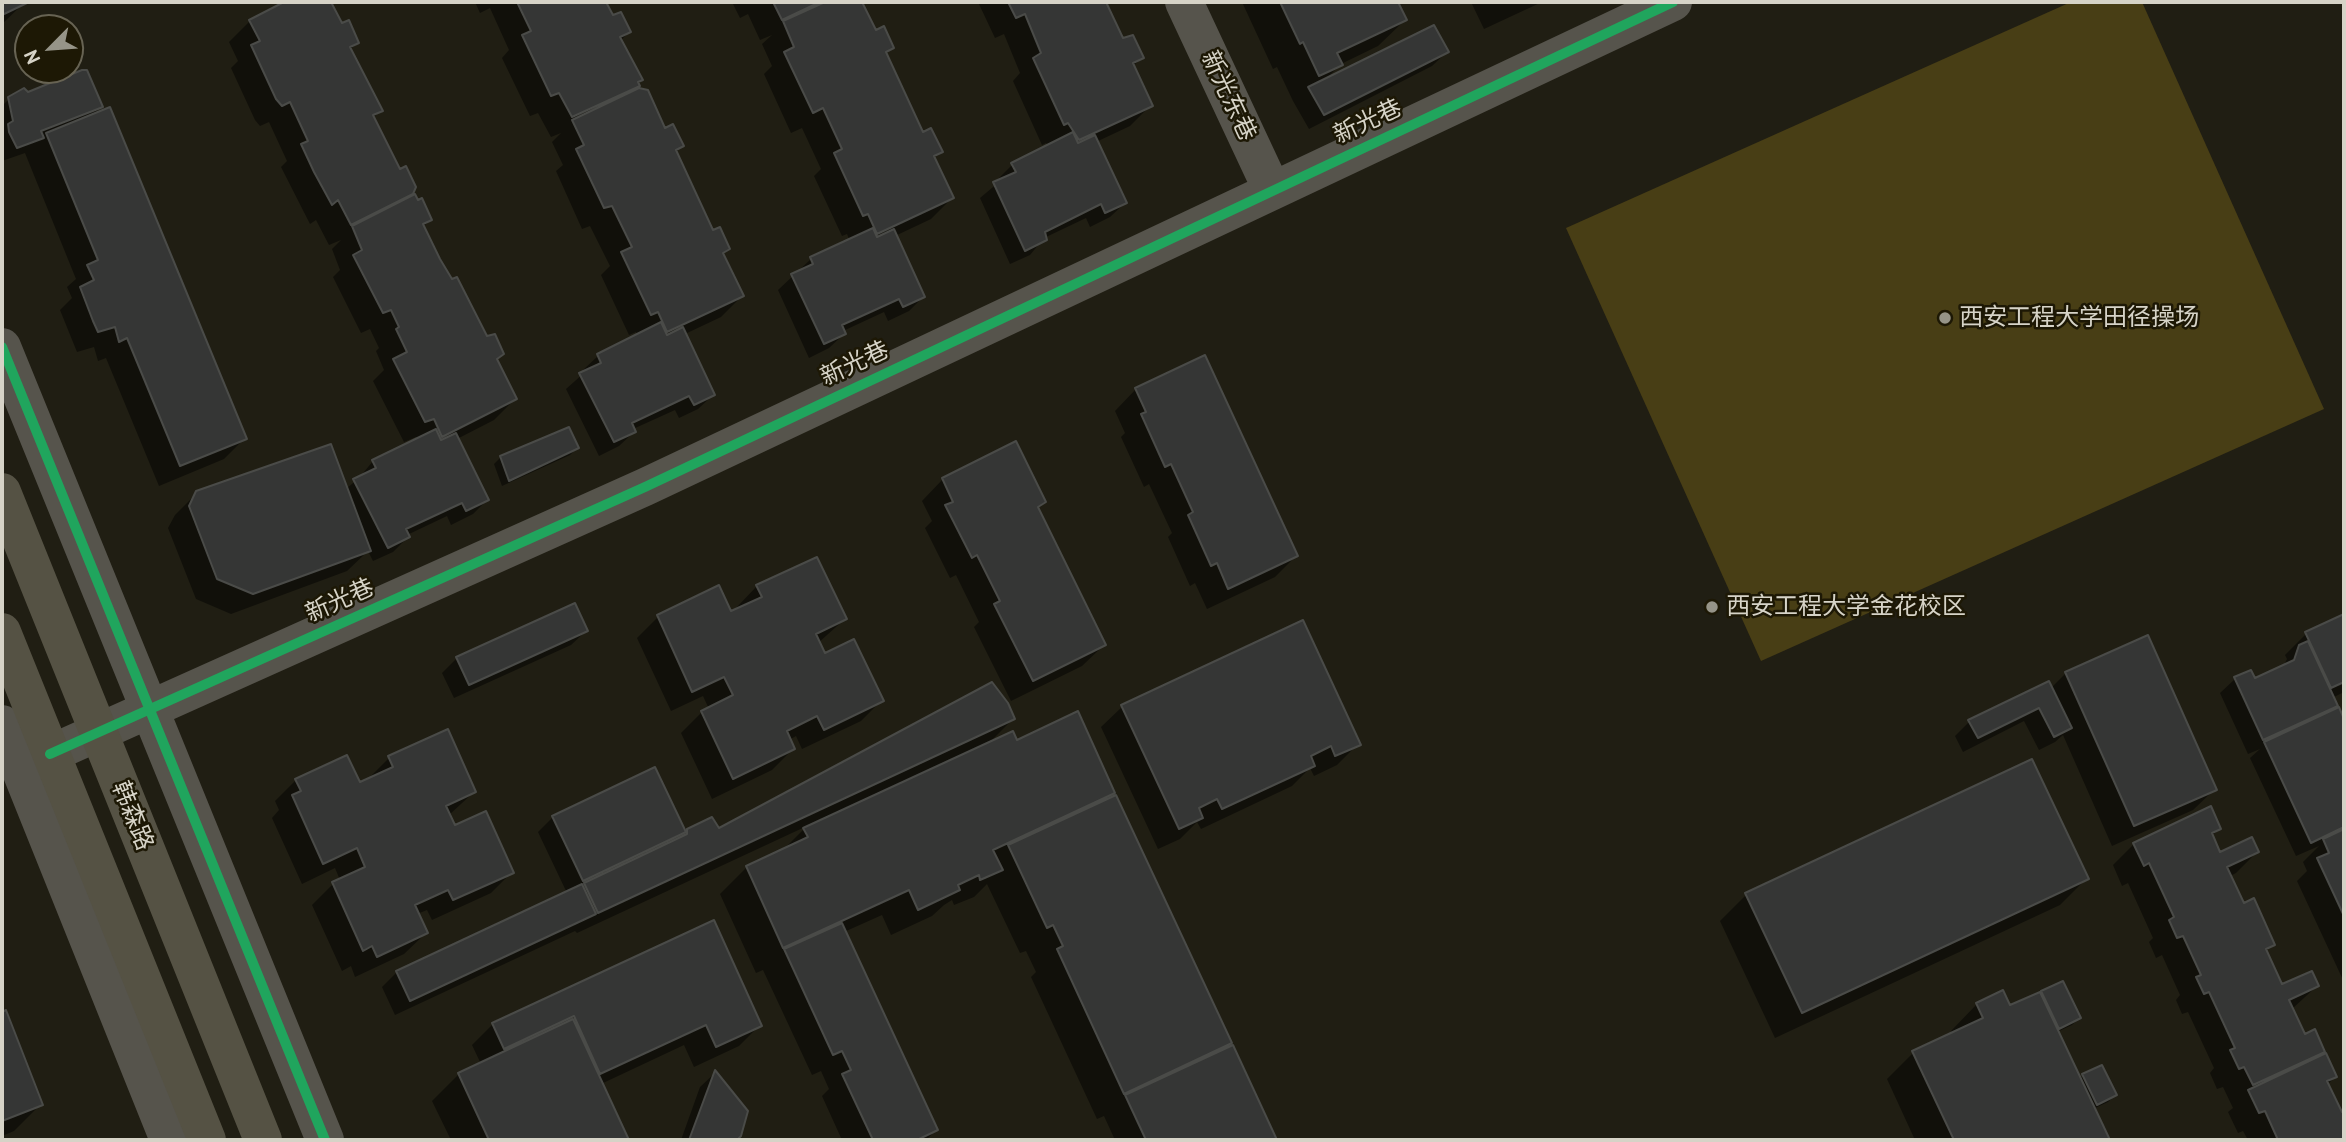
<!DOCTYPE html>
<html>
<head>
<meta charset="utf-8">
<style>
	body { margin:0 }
	#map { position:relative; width:2346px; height:1142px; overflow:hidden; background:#201e13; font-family:"PT Sans",sans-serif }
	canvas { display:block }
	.frame { position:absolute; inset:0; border:4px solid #d6d3c7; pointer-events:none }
	.north { position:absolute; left:14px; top:14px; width:70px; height:70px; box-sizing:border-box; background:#1d1805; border:2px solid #676353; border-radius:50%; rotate:245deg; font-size:19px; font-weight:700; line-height:28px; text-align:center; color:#d6d3c7 }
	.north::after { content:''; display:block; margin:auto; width:24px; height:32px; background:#969488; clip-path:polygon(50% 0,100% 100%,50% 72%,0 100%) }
</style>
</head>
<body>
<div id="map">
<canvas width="2346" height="1142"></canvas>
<div class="frame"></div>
<div class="north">N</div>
</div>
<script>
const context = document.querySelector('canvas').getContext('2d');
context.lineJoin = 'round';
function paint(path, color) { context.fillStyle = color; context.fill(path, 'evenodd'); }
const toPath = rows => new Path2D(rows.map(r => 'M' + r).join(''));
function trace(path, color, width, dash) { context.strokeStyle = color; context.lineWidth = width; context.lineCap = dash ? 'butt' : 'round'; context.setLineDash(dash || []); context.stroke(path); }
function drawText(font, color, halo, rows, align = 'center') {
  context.font = font + ' "PT Sans","Noto Sans SC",sans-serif'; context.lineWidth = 5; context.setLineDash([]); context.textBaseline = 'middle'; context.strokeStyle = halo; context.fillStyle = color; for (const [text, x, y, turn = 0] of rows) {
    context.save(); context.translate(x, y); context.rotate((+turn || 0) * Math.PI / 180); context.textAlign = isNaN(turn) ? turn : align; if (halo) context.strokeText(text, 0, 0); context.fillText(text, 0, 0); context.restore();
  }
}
const green = toPath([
	[2071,2,2142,2,2324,409,1761,661,1566,228]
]);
const shadow = toPath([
	[2,2,25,2,2,24],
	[288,2,329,2,342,25,357,42,350,50,381,110,372,119,399,171,414,187,409,199,430,220,423,227,438,260,496,360,515,399,494,420,457,439,487,500,473,514,451,525,447,516,407,535,408,537,393,552,373,561,368,551,347,571,231,614,196,599,168,528,175,515,197,493,346,489,359,478,373,461,418,440,416,437,404,442,373,381,384,370,376,351,379,348,370,329,361,333,333,277,340,270,332,249,341,240,329,245,316,220,310,224,281,167,287,161,269,122,260,126,255,120,231,68,238,61,229,42,250,21],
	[475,2,604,2,612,18,629,32,620,41,641,80,628,95,682,146,675,153,712,232,728,248,722,255,742,296,721,317,685,334,713,395,698,409,679,418,675,410,633,429,634,432,619,446,599,456,566,389,584,373,583,370,598,356,638,336,636,332,629,335,601,275,610,266,590,226,582,229,556,171,563,165,552,142,561,133,551,137,538,113,530,116,502,58,509,50,490,8,480,13],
	[732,2,860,2,875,32,892,48,885,55,922,134,940,151,933,158,952,198,931,219,895,236,923,297,909,311,888,321,884,312,843,331,844,334,829,348,809,358,778,290,811,259,850,241,847,234,842,236,814,176,821,169,802,128,791,133,764,74,772,66,762,44,772,35,760,40,748,14,740,18],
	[978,2,1104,2,1122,40,1142,58,1133,66,1151,105,1130,126,1096,142,1125,203,1110,217,1090,227,1086,218,1044,238,1030,255,1010,264,980,198,999,182,998,179,1012,165,1049,146,1046,143,1042,145,1013,81,1020,73,1004,34,995,38],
	[1242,2,1396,2,1405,20,1378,46,1341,64,1325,80,1447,52,1432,66,1309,129,1293,101,1277,67,1273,69],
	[1471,2,1542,2,1484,29],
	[28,94,101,107,91,117,245,438,224,459,159,486,106,358,98,361,94,347,77,352,60,310,72,298,67,287,76,279,25,153,2,161,2,106,9,99],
	[1136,389,1296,556,1275,577,1207,609,1195,583,1190,586,1168,537,1172,533,1149,484,1144,487,1121,437,1125,433,1115,411],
	[577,448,570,455,502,486,494,464,501,457],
	[943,479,1044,502,1037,509,1104,645,1082,666,1011,701,974,627,979,622,956,575,950,578,925,528,932,521,922,501],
	[757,586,845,619,818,643,824,655,882,700,861,721,802,749,796,736,789,740,793,749,772,770,712,799,681,733,702,712,709,709,703,696,671,711,637,638,658,617,718,588,730,614,737,610,736,608],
	[2344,616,2344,692,2332,698,2336,705,2327,714,2338,710,2344,724,2344,982,2297,881,2307,871,2303,862,2319,846,2296,856,2250,758,2260,749,2248,754,2220,693,2235,679,2254,681,2283,667,2287,659,2285,655,2306,634],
	[586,631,571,645,454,698,442,673,457,658],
	[2066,673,2215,789,2193,810,2112,846,2063,735,2055,742,2039,750,2024,721,1963,752,1955,736,1969,722,2051,688],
	[1123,706,1358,744,1337,765,1314,776,1310,768,1292,786,1201,829,1197,822,1180,839,1158,849,1101,727],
	[1077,713,1230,1043,1221,1052,1232,1047,1275,1140,1115,1140,1104,1116,1097,1119,1031,977,1036,972,1026,951,1020,953,987,884,974,897,954,905,952,900,944,905,932,916,891,935,882,915,844,932,936,1130,926,1140,842,1140,822,1096,829,1089,821,1071,812,1075,763,970,756,973,720,894,747,867,783,850,807,826,577,933,575,931,395,1015,382,987,397,972,567,893,538,832,553,817,654,769,685,834,688,831,718,831,1013,719,987,745,1016,742],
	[389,758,474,792,449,815,454,827,512,872,491,893,432,920,427,910,417,914,426,933,404,954,355,977,351,966,342,971,312,905,333,884,340,880,335,868,302,884,272,818,279,810,275,801,296,780,359,785,368,779],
	[2219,829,2211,837,2220,854,2257,852,2236,873,2230,876,2243,905,2273,944,2265,952,2281,987,2317,986,2292,1009,2304,1036,2323,1051,2314,1060,2335,1077,2327,1085,2341,1114,2344,1113,2344,1140,2248,1140,2243,1131,2238,1133,2228,1112,2233,1108,2223,1087,2217,1089,2210,1073,2214,1068,2188,1012,2182,1014,2176,1000,2180,995,2162,955,2156,958,2149,942,2153,938,2128,883,2122,886,2113,865,2134,844],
	[2087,878,2060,905,1775,1038,1720,921,1746,895],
	[713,922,760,1025,739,1046,694,1067,684,1045,601,1084,627,1140,451,1140,432,1101,459,1074,481,1064,472,1045,493,1024],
	[2042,993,2079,1018,2072,1025,2057,1032,2079,1080,2083,1075,2115,1095,2108,1102,2093,1109,2108,1140,1915,1140,1887,1079,1913,1053,1952,1034,1951,1031,1977,1004,2010,1008],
	[5,1013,41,1104,14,1131,2,1136,2,1014],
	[715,1073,739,1135,735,1140,681,1140,700,1087]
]);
const building = toPath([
	[2,2,26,2,27,3,2,15,2,2],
	[284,2,331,2,342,23,349,20,359,43,350,47,383,111,373,115,400,169,406,166,416,187,413,194,351,225,338,200,332,205,314,172,301,144,308,141,290,102,282,106,276,99,251,45,260,41,249,20,284,2],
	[517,2,606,2,613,15,621,12,631,32,620,37,643,80,638,82,640,86,572,117,559,93,551,96,522,35,531,31,517,2],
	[773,2,820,2,782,20,773,2],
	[825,2,862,2,876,30,884,26,894,48,886,52,923,132,931,128,943,152,934,156,954,198,877,234,868,214,863,216,834,153,842,149,823,108,813,113,784,52,794,47,783,21,825,2],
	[1008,2,1106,2,1123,38,1133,35,1144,58,1133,63,1153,106,1079,140,1068,123,1064,125,1033,58,1041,53,1025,14,1016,18,1008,2],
	[1280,2,1398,2,1407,20,1337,53,1343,65,1319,76,1303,42,1300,44,1280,2],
	[1434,25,1449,52,1324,115,1308,87,1434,25],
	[82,70,87,70,103,107,41,131,44,138,17,148,9,132,8,124,13,121,8,97,24,88,28,92,82,70],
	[639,88,648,90,665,128,673,124,684,146,676,150,713,230,720,227,730,249,723,253,744,296,667,332,658,312,651,315,621,252,632,247,612,206,604,208,576,149,584,145,572,120,639,88],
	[110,107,247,439,180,466,127,338,119,342,115,327,98,332,93,321,80,287,94,280,87,265,98,260,46,133,110,107],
	[1073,132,1078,143,1095,135,1127,203,1105,213,1101,204,1045,232,1047,240,1025,251,993,182,1016,172,1011,163,1073,132],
	[415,194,418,200,422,198,432,220,423,224,440,259,452,279,457,277,487,336,495,334,504,354,497,359,517,399,442,437,434,419,425,422,393,359,407,352,396,329,399,327,391,310,383,313,353,255,362,250,352,226,415,194],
	[873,228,877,237,894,229,925,297,903,307,899,299,842,325,846,334,824,344,791,274,813,264,810,257,873,228],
	[661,322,667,335,683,327,715,395,694,405,689,396,632,423,636,432,614,442,579,373,601,363,597,354,661,322],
	[1205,355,1298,556,1228,589,1217,563,1211,566,1188,515,1193,512,1171,464,1165,467,1141,414,1146,412,1135,388,1205,355],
	[569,427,579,448,509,481,500,456,569,427],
	[436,429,441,440,456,433,489,500,466,511,462,503,406,529,410,537,388,548,353,479,376,468,372,460,436,429],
	[1016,441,1046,502,1038,507,1106,645,1033,681,994,604,1000,601,977,555,972,558,945,505,953,502,942,478,1016,441],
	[331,444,371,551,253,594,217,579,189,506,196,491,331,444],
	[817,557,847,619,816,634,825,653,854,639,884,701,824,730,817,716,787,731,795,749,733,779,701,711,733,695,724,677,692,692,657,615,719,585,731,611,762,597,756,585,817,557],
	[575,603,588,631,469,685,456,657,575,603],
	[2344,614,2344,682,2331,688,2305,632,2344,614],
	[1303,620,1361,745,1335,756,1331,746,1311,756,1315,766,1222,809,1217,799,1199,808,1203,818,1179,829,1121,705,1303,620],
	[2148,635,2217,790,2134,826,2065,672,2148,635],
	[2308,641,2338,706,2263,740,2234,677,2251,670,2255,678,2294,660,2299,645,2308,641],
	[2049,681,2072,728,2054,737,2039,708,1978,738,1968,720,2049,681],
	[992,682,1008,703,1015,719,598,913,584,883,687,834,687,829,712,817,719,828,992,682],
	[2339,707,2344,719,2344,827,2311,843,2264,742,2339,707],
	[1078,711,1115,793,993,850,1003,870,980,880,979,875,958,885,960,890,918,910,909,890,783,948,746,866,808,837,803,828,1013,731,1017,740,1078,711],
	[448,729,476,792,446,806,455,825,486,811,514,873,453,900,448,890,415,905,428,933,377,957,372,946,363,951,332,882,365,867,357,848,323,864,292,795,301,791,295,779,347,755,360,782,393,767,388,756,448,729],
	[2032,759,2089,879,1802,1013,1745,893,2032,759],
	[655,767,686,832,583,881,552,816,655,767],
	[1116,795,1232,1043,1124,1094,1057,949,1063,946,1053,925,1047,928,1008,845,1116,795],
	[2211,806,2221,829,2212,833,2220,852,2252,837,2259,852,2227,867,2244,903,2254,898,2275,945,2266,949,2282,984,2312,971,2319,986,2289,1000,2305,1034,2315,1029,2325,1052,2253,1085,2244,1067,2239,1069,2230,1050,2235,1048,2209,992,2204,994,2196,977,2201,975,2183,936,2177,938,2169,920,2174,917,2149,863,2144,866,2133,843,2211,806],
	[2344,829,2344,916,2317,858,2329,853,2323,839,2344,829],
	[582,884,596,914,410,1001,396,971,582,884],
	[714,920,762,1026,716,1047,706,1025,600,1074,574,1016,504,1049,492,1023,714,920],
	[842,923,938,1130,917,1140,873,1140,842,1074,851,1070,842,1051,833,1055,784,949,842,923],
	[2063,981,2081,1018,2059,1029,2041,991,2063,981],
	[2003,990,2010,1005,2040,992,2110,1140,1954,1140,1912,1051,1983,1018,1976,1003,2003,990],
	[6,1010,43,1105,2,1121,2,1012,6,1010],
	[573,1019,629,1140,489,1140,458,1073,573,1019],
	[1233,1045,1277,1140,1146,1140,1125,1095,1233,1045],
	[2326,1053,2337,1077,2327,1081,2342,1112,2344,1111,2344,1140,2278,1140,2265,1111,2259,1113,2248,1090,2326,1053],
	[2102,1065,2117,1095,2097,1105,2082,1074,2102,1065],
	[715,1070,748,1111,741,1136,737,1140,689,1140,715,1070]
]);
const minor = toPath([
	[1184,2,1272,190],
	[2,347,325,1140],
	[2,724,169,1140],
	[50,754,645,487,1673,2]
]);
const major = toPath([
	[2,492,263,1140],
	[2,632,207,1140]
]);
const cycleway = toPath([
	[2,347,325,1140],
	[50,754,645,487,1673,2]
]);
const markers = [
	[1945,318,7,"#969488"],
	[1712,607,7,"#969488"]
];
const streetNames = [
	["新光东巷",1228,96,65],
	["新光巷",1368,122,-25],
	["新光巷",855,364,-25],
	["新光巷",340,601,-24],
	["韩森路",132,816,68]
];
const poiNames = [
	["西安工程大学田径操场",1959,318],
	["西安工程大学金花校区",1726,607]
];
paint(green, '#483e15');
paint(shadow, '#0007');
paint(building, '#353635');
trace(building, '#4a4b48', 2);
trace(minor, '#56544c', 38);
trace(major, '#555244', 38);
trace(cycleway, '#20a55d', 10);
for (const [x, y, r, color] of markers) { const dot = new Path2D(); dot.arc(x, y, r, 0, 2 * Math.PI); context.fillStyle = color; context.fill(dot); trace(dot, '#1d1805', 2.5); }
drawText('24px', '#d6d3c7', '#1d1805', streetNames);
drawText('24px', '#d6d3c7', '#1d1805', poiNames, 'left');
</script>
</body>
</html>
